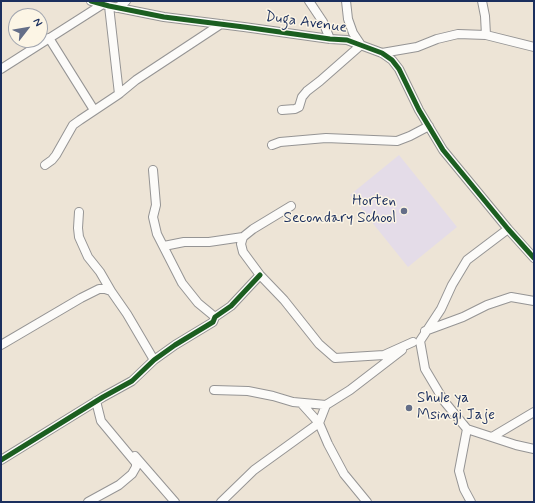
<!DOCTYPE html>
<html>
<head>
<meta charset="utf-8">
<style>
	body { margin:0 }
	#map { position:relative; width:535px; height:503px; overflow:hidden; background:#ede4d6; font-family:Mynerve,sans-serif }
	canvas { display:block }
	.frame { position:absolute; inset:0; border:2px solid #1b2f5e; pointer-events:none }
	.north { position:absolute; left:8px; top:8px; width:40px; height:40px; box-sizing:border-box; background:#fcf5e5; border:1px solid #a2a6af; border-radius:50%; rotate:59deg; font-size:11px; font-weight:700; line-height:16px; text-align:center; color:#1b2f5e }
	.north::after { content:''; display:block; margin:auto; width:14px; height:18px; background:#646e88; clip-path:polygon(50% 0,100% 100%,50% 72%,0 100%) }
</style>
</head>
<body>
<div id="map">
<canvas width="535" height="503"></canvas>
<div class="frame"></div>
<div class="north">N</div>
</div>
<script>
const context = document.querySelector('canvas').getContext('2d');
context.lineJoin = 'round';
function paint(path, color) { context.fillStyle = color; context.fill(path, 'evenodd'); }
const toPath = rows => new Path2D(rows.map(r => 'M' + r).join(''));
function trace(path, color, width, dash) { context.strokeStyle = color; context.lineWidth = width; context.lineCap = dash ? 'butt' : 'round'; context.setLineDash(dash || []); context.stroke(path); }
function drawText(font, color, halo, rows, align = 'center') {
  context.font = font + ' Mynerve,sans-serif'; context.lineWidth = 3; context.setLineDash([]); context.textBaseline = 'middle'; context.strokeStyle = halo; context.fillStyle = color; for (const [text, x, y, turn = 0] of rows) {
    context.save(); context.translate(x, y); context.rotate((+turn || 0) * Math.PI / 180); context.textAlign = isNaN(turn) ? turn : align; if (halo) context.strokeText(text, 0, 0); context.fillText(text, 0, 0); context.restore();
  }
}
const built = toPath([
	[399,155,457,227,408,267,350,195]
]);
const minor = toPath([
	[91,1,109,6,164,17,244,27,330,39,347,40,382,53,392,60,399,69,419,110,443,150,508,229,534,258],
	[309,1,323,22,330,39],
	[482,1,485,16,486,35],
	[117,8,126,1],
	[49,38,94,110],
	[382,53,417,47,437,39,458,34,486,35,534,47],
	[1,69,103,4],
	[119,94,136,80,221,24],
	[282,110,295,109,299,107,302,97,307,91,320,81,361,45,353,33,348,19,346,1],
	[272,145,280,142,326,138,397,141,410,136,429,126],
	[45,165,52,160,56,155,73,125,80,120,119,94,109,6],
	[153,170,156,205,153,217,157,234,182,283,198,303,215,317],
	[291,206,253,229,243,237,241,244,243,252,260,275,284,300,319,344,335,358,384,355,413,342],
	[79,212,78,228,79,237,88,257,100,272,111,291],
	[508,229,467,260,452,285,441,309,420,341,425,369,444,401,467,429,516,445,534,449],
	[164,246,184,242,209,242,243,237],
	[425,331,463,317,487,305,511,297,534,301],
	[1,345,81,298,99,289,105,289,111,291,127,314,154,360],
	[214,390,248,391,273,396,293,402,326,405,350,390,402,350],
	[326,405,319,423,328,444,344,474,367,502],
	[467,429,459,471,464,489,471,502],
	[492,437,534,412],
	[135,456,175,502],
	[1,460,103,397,132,381,154,360,175,345,213,322,215,317,231,306,260,275],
	[88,502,119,485,132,474,136,467,136,463,101,421,96,401],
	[221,502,254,470,319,423,301,403]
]);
const cycleway = toPath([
	[91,1,109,6,164,17,244,27,330,39,347,40,382,53,392,60,399,69,419,110,443,150,508,229,534,258],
	[1,460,103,397,132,381,154,360,175,345,213,322,215,317,231,306,260,275]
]);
const markers = [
	[404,211,4,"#646e88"],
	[409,408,4,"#646e88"]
];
const streetNames = [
	["Duga Avenue",306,23,8]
];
const poiNames = [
	["Horten",396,202],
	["Secondary School",396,219],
	["Shule ya",417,399,"left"],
	["Msingi Jaje",417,416,"left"]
];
paint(built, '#e4dce8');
trace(minor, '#959494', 10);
trace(minor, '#fcfbf9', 8);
trace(cycleway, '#1b5e20', 5);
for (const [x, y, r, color] of markers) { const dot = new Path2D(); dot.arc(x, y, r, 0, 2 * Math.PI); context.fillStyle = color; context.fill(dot); trace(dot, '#fcf5e5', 1.5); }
drawText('15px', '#1b2f5e', '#fcf5e5', streetNames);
drawText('15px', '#1b2f5e', '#fcf5e5', poiNames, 'right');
</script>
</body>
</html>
